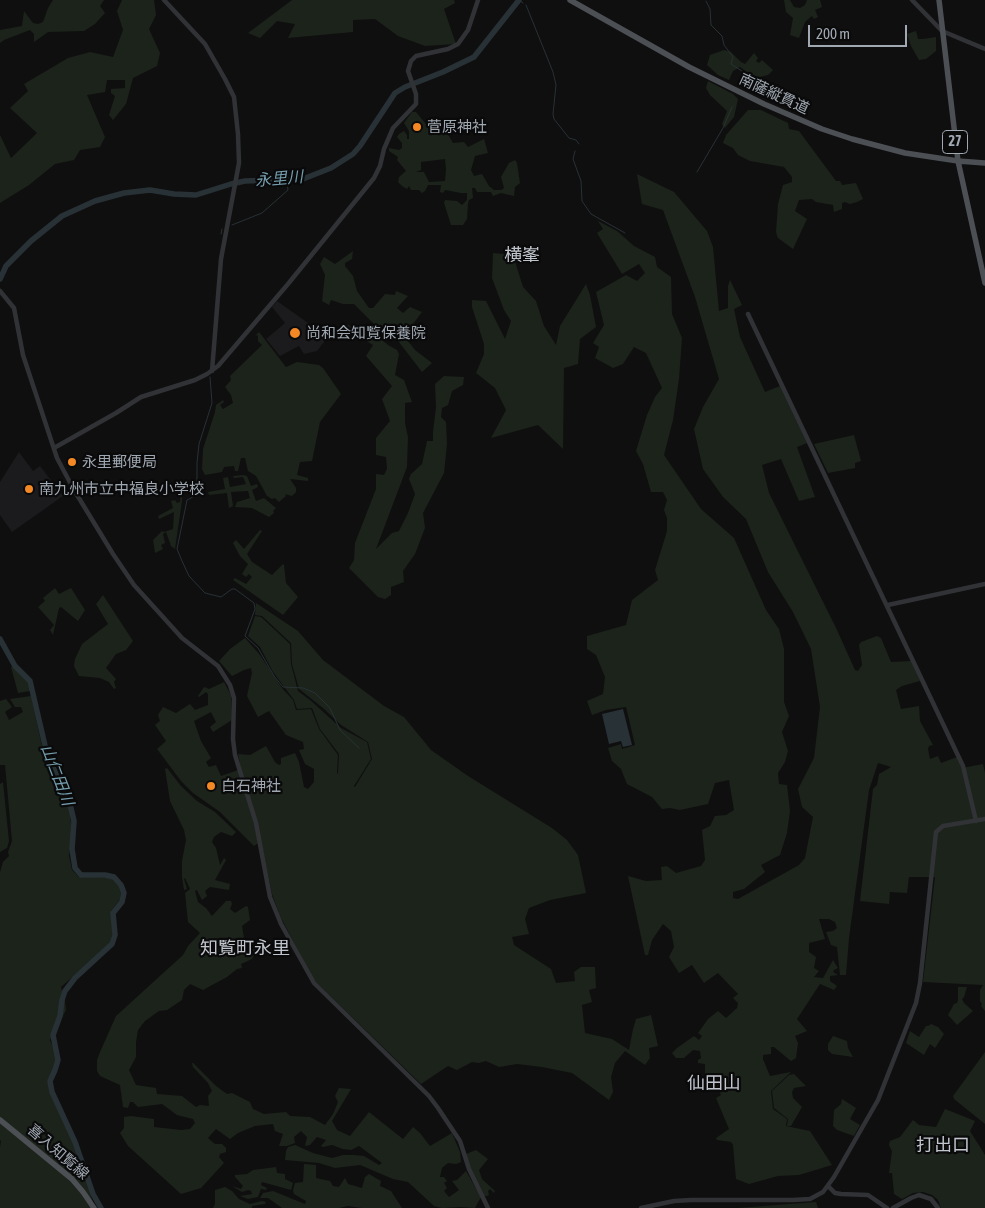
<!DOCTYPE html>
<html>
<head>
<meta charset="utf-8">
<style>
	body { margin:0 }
	#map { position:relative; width:985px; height:1208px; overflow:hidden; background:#0f0f10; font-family:"Asap Condensed",sans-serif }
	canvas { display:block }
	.scale { position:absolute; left:808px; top:25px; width:99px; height:22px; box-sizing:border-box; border:2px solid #a0a8b2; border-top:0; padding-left:6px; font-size:15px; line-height:18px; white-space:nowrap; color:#a0a8b2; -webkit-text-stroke:4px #0a0a0b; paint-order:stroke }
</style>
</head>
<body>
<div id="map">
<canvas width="985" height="1208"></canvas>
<div class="scale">200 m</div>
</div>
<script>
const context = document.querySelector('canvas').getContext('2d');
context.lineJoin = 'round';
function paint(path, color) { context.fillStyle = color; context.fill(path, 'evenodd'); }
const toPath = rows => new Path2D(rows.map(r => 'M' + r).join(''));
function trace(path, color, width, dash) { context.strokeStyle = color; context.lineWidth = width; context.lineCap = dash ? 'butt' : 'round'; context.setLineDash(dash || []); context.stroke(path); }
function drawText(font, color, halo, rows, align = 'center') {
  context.font = font + ' "Asap Condensed","Noto Sans JP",sans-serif'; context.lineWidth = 4.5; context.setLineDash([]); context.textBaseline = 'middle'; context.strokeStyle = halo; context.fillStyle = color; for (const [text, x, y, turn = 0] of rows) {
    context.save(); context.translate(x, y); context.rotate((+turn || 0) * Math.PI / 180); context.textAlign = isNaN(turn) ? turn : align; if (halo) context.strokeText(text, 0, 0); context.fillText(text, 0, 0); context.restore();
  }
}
const built = toPath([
	[277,301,328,337,317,351,304,354,299,346,280,356,266,339,285,323,272,307],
	[19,452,33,471,40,466,63,496,12,532,0,515,0,482]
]);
const green = toPath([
	[53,0,104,0,100,6,105,13,95,24,84,31,48,32,34,42,34,34,30,30,4,40,0,43,0,30,22,26,24,11,33,23,38,24,43,22,48,8],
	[122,0,154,0,156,15,149,29,160,53,157,66,133,78,126,104,113,120,109,115,115,96,111,93,111,89,125,88,125,80,107,80,105,92,87,95,105,137,100,147,80,150,74,160,55,164,29,185,0,203,0,135,11,158,37,133,10,108,28,91,24,84,68,58,90,52,113,57,123,30,117,11],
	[292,0,454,0,455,3,444,9,456,44,425,46,398,36,375,19,353,20,353,32,288,38,295,24,277,21,260,38,248,33],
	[784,0,790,0,794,7,800,8,805,5,807,0,820,0,822,7,815,10,818,17,814,19,812,16,805,22,799,38,790,35,793,18,786,12],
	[916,31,918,39,923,39,936,37,936,51,926,59,919,60,911,46,907,34],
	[724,50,731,52,741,62,745,64,754,53,758,58,756,61,759,63,762,60,773,70,768,75,755,78,740,67,733,71,729,80,718,75,707,65,710,55],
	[708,81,733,94,738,99,734,117,725,128,722,124,727,111,710,95,706,88],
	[748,110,761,110,788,123,789,129,799,131,836,181,840,181,842,185,856,183,863,199,857,202,850,204,845,202,842,203,842,209,834,212,833,205,816,202,812,199,799,200,795,211,807,219,793,249,778,238,776,232,778,204,783,185,792,182,792,177,784,167,750,161,738,155,733,148,723,143,726,135],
	[412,112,416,112,430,129,440,128,440,132,446,131,453,143,464,142,468,147,484,139,488,153,475,156,471,170,474,176,482,174,489,186,494,190,501,190,504,188,501,177,509,163,515,160,517,163,520,183,515,187,514,196,501,193,493,196,491,192,477,192,475,188,472,188,473,198,469,200,468,204,467,219,463,225,451,225,444,203,445,200,457,201,462,205,467,200,467,193,461,193,445,190,443,193,440,192,441,185,428,185,425,191,422,193,419,190,411,190,409,186,407,189,402,186,398,182,399,177,406,171,397,160,398,157,389,151,389,148,399,150,402,148,402,143,397,137,399,134,404,131,407,135,407,139,409,139,409,131,404,123],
	[445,159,446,169,445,181,429,182,424,172,416,172,421,170,421,162],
	[637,174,674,192,707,231,713,247,719,311,728,308,728,286,730,280,742,305,734,309,740,337,765,392,780,386,807,443,797,447,815,497,799,501,781,459,762,465,769,493,837,630,855,670,858,671,862,665,859,645,861,642,877,636,881,638,891,662,911,661,920,681,902,686,896,690,901,709,919,706,920,721,933,745,929,746,928,749,930,759,938,756,941,763,957,757,962,768,983,764,985,773,985,1011,981,1006,982,1004,980,1001,980,990,983,985,923,982,935,877,909,877,907,893,890,892,889,904,860,901,873,789,877,785,879,774,891,767,878,763,869,790,849,938,846,975,840,975,837,947,831,945,826,932,833,931,837,928,835,922,829,919,819,919,825,939,809,943,809,952,816,957,814,968,819,971,814,977,823,978,833,960,838,968,834,970,833,972,838,975,830,976,830,981,837,986,834,990,820,984,797,1019,807,1031,795,1036,798,1043,796,1058,791,1061,774,1047,771,1047,771,1054,763,1055,763,1059,770,1076,791,1072,771,1091,773,1109,787,1119,786,1126,810,1131,832,1165,799,1175,778,1176,749,1184,736,1179,733,1145,731,1142,717,1140,716,1138,729,1129,716,1098,721,1095,712,1075,705,1075,705,1064,698,1063,698,1060,701,1058,700,1051,693,1050,684,1058,676,1058,672,1053,677,1048,694,1036,699,1040,702,1036,698,1033,708,1019,718,1011,726,1018,737,1008,738,1003,733,998,738,994,718,973,704,983,692,965,679,973,669,957,674,947,671,931,663,924,652,940,648,955,645,955,628,876,646,881,662,880,661,867,667,866,676,873,701,866,705,860,702,830,710,826,715,816,726,815,734,810,729,780,715,783,708,804,680,810,670,808,662,809,652,797,627,784,621,769,612,761,608,748,621,744,622,749,635,745,626,707,606,710,592,715,587,701,603,694,605,677,596,655,587,649,587,636,626,625,632,600,658,580,655,570,667,531,667,518,664,510,667,500,663,492,651,492,643,464,636,451,647,415,655,397,662,388,646,353,634,347,623,364,613,368,595,358,599,347,593,343,604,325,596,292,626,275,637,281,645,273,639,264,622,274,597,233,603,229,598,221,617,231,634,246,655,257,657,267,671,277,672,314,682,338,679,379,673,420,664,455,701,509,734,538,766,610,779,629,784,649,784,702,789,716,782,732,788,751,785,762,778,773,779,784,787,785,790,811,787,833,780,855,761,865,765,872,744,889,733,892,733,898,738,899,799,865,805,858,813,817,802,807,798,789,814,758,820,707,811,649,793,612,768,572,746,519,723,497,703,469,694,429,703,407,719,379,695,297,663,210,642,204],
	[353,251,352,259,345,263,345,266,353,276,357,291,369,308,373,308,385,294,395,295,396,291,408,296,397,308,403,313,410,307,422,312,404,336,415,350,432,363,422,372,392,333,382,326,376,326,354,304,343,304,331,300,329,305,322,301,325,275,320,264,324,257,335,264],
	[493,253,513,255,523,287,536,301,544,326,556,345,560,326,586,284,590,295,596,327,580,339,578,364,564,368,563,449,538,425,491,438,506,410,495,388,476,373,484,354,484,344,472,307,472,300,486,301,505,339,511,321,504,310,492,278],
	[345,324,379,337,388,345,397,350,399,354,395,375,404,380,412,402,405,403,405,423,408,437,407,467,376,549,392,533,399,531,408,513,415,494,409,479,411,474,422,464,427,441,433,441,433,432,436,407,435,384,444,376,464,377,463,385,452,391,448,405,442,408,441,417,446,422,447,444,444,473,423,513,425,528,415,554,403,571,404,582,391,587,391,595,385,599,378,597,349,568,354,560,355,543,376,489,376,474,384,475,387,469,386,457,376,455,376,438,390,421,382,399,392,386,366,356,373,345,344,328],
	[259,332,286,367,297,362,319,365,323,368,341,394,320,422,312,461,300,462,297,475,308,478,308,481,290,479,296,488,296,492,292,496,285,494,286,496,279,502,275,498,272,499,267,496,256,476,248,471,245,458,241,458,238,471,235,471,234,466,224,467,222,472,205,475,202,469,203,449,215,412,216,405,223,400,224,402,220,405,223,409,233,403,231,395,225,387,231,380,230,376,262,345,258,341,258,335,255,336],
	[854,435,861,461,855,463,855,468,828,473,814,444],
	[243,475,247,476,251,486,257,484,258,487,252,490,256,501,264,498,276,508,273,511,274,513,269,517,252,508,235,507,237,502,250,498,248,491,231,492,233,506,229,508,227,493,209,495,208,492,225,489,223,478,228,477,230,487,246,484,243,477,234,478,233,476],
	[178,482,182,494,182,501,175,549,171,546,166,532,163,534,165,543,161,545,163,549,155,553,153,540,162,531,164,532,173,529,174,512,159,519,158,516,173,508,171,501,175,500,177,503,180,502,181,494],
	[260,530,262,531,247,554,252,562,272,575,283,564,284,565,286,583,298,597,283,615,233,580,235,578,246,584,252,577,249,574,246,577,242,574,248,564,240,556,233,543,236,540,244,549],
	[55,588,59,594,71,588,85,610,78,621,61,607,59,608,53,635,50,630,54,625,38,607,45,601,43,598],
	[103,595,133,641,126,650,116,654,106,668,116,679,114,682,116,688,114,689,109,682,100,678,79,676,74,666,75,659,82,644,108,624,96,604],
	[256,603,298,631,323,660,384,706,404,717,431,750,468,776,552,828,567,840,578,855,586,893,550,900,529,908,525,919,529,934,512,937,514,945,551,969,556,983,575,981,574,972,581,967,595,967,596,988,589,990,592,1002,582,1005,585,1033,612,1039,629,1050,633,1029,636,1019,651,1015,658,1046,649,1048,650,1058,645,1065,625,1051,615,1063,611,1077,613,1092,609,1100,572,1073,542,1067,517,1064,499,1067,486,1061,479,1063,472,1062,457,1070,448,1066,421,1084,313,979,280,916,272,894,261,841,254,846,220,812,193,793,181,781,157,749,166,741,155,725,160,721,158,715,163,707,176,713,190,704,195,710,208,705,208,694,206,692,199,697,198,696,204,687,209,689,224,682,231,695,232,720,213,732,210,727,216,722,211,712,194,721,201,741,211,758,206,762,209,767,216,765,221,776,241,769,238,754,250,755,266,746,275,762,279,765,281,764,281,758,295,753,299,762,304,787,308,789,314,782,314,769,305,764,299,750,304,749,303,742,286,735,269,711,258,717,247,696,252,673,251,668,244,670,232,676,219,661,230,649,245,638,260,655,282,688,293,700,296,710,311,709,319,729,338,755,337,773,338,774,339,754,320,729,312,708,297,709,294,700,273,672,260,647,248,636,255,616,261,617,290,644,291,664,298,691,310,700,341,728,367,742,371,759,354,786,355,787,372,759,368,742,341,725,323,708,299,689,292,664,291,643,262,616,255,615],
	[13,666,25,677,28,682,30,691,18,693,11,667],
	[31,696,43,751,69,805,72,832,69,856,72,870,79,877,112,878,117,881,124,895,111,911,113,924,112,936,109,945,61,987,65,1001,66,1010,50,1040,57,1057,56,1066,48,1079,50,1093,72,1141,95,1208,0,1208,0,1147,1,1141,0,1140,0,872,3,862,9,856,8,852,12,841,5,765,0,765,0,701,6,699,12,707,5,712,9,720,23,712,21,707,15,707,10,699],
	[167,768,181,786,197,801,215,812,236,832,232,836,221,832,214,837,212,842,216,848,220,865,224,858,226,860,215,880,230,884,229,890,210,887,205,891,207,896,202,900,197,890,195,891,198,902,206,908,212,916,226,901,231,901,232,904,230,909,235,913,246,906,248,907,250,920,242,926,245,944,251,942,258,947,252,959,241,964,242,968,237,969,227,977,203,990,190,984,184,990,182,1000,167,1010,159,1011,145,1021,138,1030,136,1042,136,1057,129,1070,136,1085,156,1088,157,1094,182,1096,196,1107,200,1105,209,1106,208,1096,212,1091,208,1083,193,1067,192,1063,193,1063,216,1086,227,1094,232,1093,250,1102,253,1109,264,1114,286,1112,290,1116,310,1117,325,1125,333,1114,338,1102,335,1096,339,1088,351,1089,332,1121,337,1130,350,1136,369,1112,403,1139,413,1127,420,1133,430,1146,452,1133,460,1152,461,1162,456,1164,448,1163,442,1168,440,1177,444,1177,447,1181,444,1183,447,1188,444,1191,449,1197,459,1190,452,1181,457,1180,466,1171,481,1197,475,1208,461,1207,442,1208,434,1206,408,1182,393,1179,360,1165,335,1168,319,1163,285,1160,286,1151,288,1147,295,1145,313,1153,332,1158,343,1155,354,1155,364,1156,379,1165,382,1163,359,1146,351,1150,343,1149,332,1145,323,1147,321,1146,326,1140,317,1137,310,1145,305,1146,307,1137,301,1131,294,1137,295,1143,287,1146,279,1146,283,1134,275,1131,273,1124,255,1126,238,1133,230,1139,216,1129,208,1138,215,1144,222,1144,226,1148,226,1152,220,1154,219,1157,224,1163,201,1188,181,1194,128,1146,120,1133,124,1128,124,1117,131,1116,154,1119,154,1127,181,1130,190,1129,195,1123,193,1119,177,1115,162,1104,138,1107,133,1102,130,1102,128,1108,123,1107,120,1085,100,1076,97,1071,97,1060,100,1052,116,1016,183,955,188,946,200,933,188,922,185,893,190,889,185,878,184,879,187,889,184,890,182,877,182,861,186,840,184,830,170,801,165,769],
	[3,782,9,841,7,848,0,852,0,784],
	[958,987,967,987,964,997,962,999,964,1003,973,1011,957,1025,948,1015,954,1004,957,1003,958,1000],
	[931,1024,938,1027,944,1034,935,1048,930,1044,924,1055,906,1043,910,1031,919,1037,926,1026,928,1026],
	[833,1036,847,1041,848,1048,853,1057,832,1054,828,1050,828,1044],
	[985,1052,985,1124,954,1099,953,1096],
	[794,1074,806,1086,794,1088,792,1092,793,1098,802,1107,791,1126,787,1126,788,1119,774,1108,772,1091,789,1075],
	[842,1099,856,1108,850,1119,860,1125,854,1136,837,1130,833,1126,834,1110,841,1104],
	[945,1109,975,1121,970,1131,985,1155,985,1208,941,1208,938,1200,932,1195,923,1192,913,1193,902,1199,894,1194,892,1173,889,1173,892,1151,889,1145,890,1141,900,1137,913,1120,919,1125,936,1127],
	[476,1150,488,1159,479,1170,482,1179,495,1191,494,1193,490,1189,488,1191,489,1195,487,1196,484,1196,470,1168,466,1154],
	[304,1164,316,1165,316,1178,330,1181,333,1186,339,1187,345,1178,348,1184,362,1188,365,1177,369,1174,381,1181,380,1186,391,1191,402,1208,362,1208,348,1206,339,1208,282,1208,268,1198,260,1198,263,1193,273,1191,305,1204,306,1201,294,1194,293,1190,295,1183,303,1182],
	[276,1167,277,1173,285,1174,285,1179,293,1183,291,1190,262,1182,261,1185,267,1188,266,1190,261,1189,258,1197,248,1199,240,1196,252,1194,251,1191,248,1190,242,1192,232,1186,241,1189,243,1186,235,1177,235,1175,247,1174,253,1170],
	[225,1187,232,1191,239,1199,250,1204,262,1201,266,1202,265,1204,252,1206,252,1208,213,1208,215,1204,215,1190],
	[816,1202,818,1208,738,1208]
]);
const water = toPath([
	[623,709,632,745,623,747,621,741,609,744,602,714]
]);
const stream = toPath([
	[519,0,523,3],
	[706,1,710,9,711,25,722,36,724,45,733,57,731,64,745,73],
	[526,5,553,72,556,85,553,114,554,119,569,138,576,140,579,144],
	[575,151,573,159,581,181,582,201,591,214,625,233],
	[697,172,723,128,732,107],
	[232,225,262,213,288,190,287,181],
	[221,234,222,229],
	[210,377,212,403,199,444,197,463,197,490,193,497,187,500,177,549,182,561,189,576,205,593,221,597,232,589,235,589,254,603,255,609,245,636,258,648,274,676,283,687,303,688,315,693,330,708,340,730,359,748]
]);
const river = toPath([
	[0,279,6,266,31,241,62,216,95,201,124,193,150,190,174,194,196,195,231,184,245,181,303,179,331,168,353,154,360,146,395,93,405,87,443,72,474,57,519,0],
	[0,639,15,666,30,681,47,754,70,804,74,821,72,849,75,868,81,875,105,875,114,877,121,885,124,893,122,902,113,913,115,935,112,944,75,978,65,991,62,1000,60,1016,53,1035,58,1060,55,1070,50,1081,52,1092,75,1142,93,1194,101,1208]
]);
const minor = toPath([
	[164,0,205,44,225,79,234,97,238,134,239,163,221,259,212,371],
	[912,0,942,31,985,49],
	[0,291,14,308,23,355,57,458,74,490,113,554,134,585,182,638,218,666,230,685,234,698,233,739,235,755,256,823,270,897,281,924,314,983,429,1096,438,1108,460,1141,469,1169,488,1208],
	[748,314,963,766,976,821],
	[54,448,116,413,141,397,195,380,207,374,218,366,288,284,374,178,380,166,384,149,393,128,416,104,416,94,408,71,411,61,416,56,448,49,458,44,468,30,478,0],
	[888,605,985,584],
	[828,1186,835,1193,841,1194,868,1195,887,1208],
	[641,1208,674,1201,691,1200,793,1200,810,1199,823,1192,834,1177,878,1100,916,1003,920,983,936,832,943,826,985,819],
	[893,1208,911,1198,919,1195,931,1199,938,1208]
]);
const major = toPath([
	[570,0,689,67,764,104,822,129,852,139,905,153,958,161,985,163],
	[939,0,958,161,985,283],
	[0,1120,72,1179,83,1192,94,1208]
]);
const markers = [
	[417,127,5,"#f48824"],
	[295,333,6,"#f48824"],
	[72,462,5,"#f48824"],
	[29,489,5,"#f48824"],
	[211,786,5,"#f48824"]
];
const shields = [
	[955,142,25]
];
const shieldNames = [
	["27",955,142]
];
const streetNames = [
	["南薩縦貫道",774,94,25],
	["喜入知覧線",58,1152,41]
];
const poiNames = [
	["菅原神社",427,127],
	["尚和会知覧保養院",306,333],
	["永里郵便局",82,462],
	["南九州市立中福良小学校",39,489],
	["白石神社",221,786]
];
const waterNames = [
	["永里川",279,179,-5],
	["山仁田川",57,775,69]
];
const quarterNames = [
	["横峯",522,255],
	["知覧町永里",245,948],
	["仙田山",714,1083],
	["打出口",943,1145]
];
paint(built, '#1b1b1d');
paint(green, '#1c231b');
paint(water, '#283236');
trace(stream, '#283236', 1);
trace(river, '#283236', 5.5);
trace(minor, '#303235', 4.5);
trace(major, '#4c4f54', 5.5);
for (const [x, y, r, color] of markers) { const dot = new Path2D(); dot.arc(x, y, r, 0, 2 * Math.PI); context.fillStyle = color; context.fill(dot); trace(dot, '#0a0a0b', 2); }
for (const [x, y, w] of shields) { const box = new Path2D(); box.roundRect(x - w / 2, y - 11.5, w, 23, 4); context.fillStyle = '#0a0a0b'; context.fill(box); trace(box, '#a0a8b2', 1); }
drawText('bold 14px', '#a0a8b2', null, shieldNames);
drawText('15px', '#a0a8b2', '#0a0a0b', streetNames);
drawText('15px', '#a0a8b2', '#0a0a0b', poiNames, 'left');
drawText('italic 16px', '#759eae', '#0a0a0b', waterNames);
drawText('18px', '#c1c6ce', '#0a0a0b', quarterNames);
</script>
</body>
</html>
